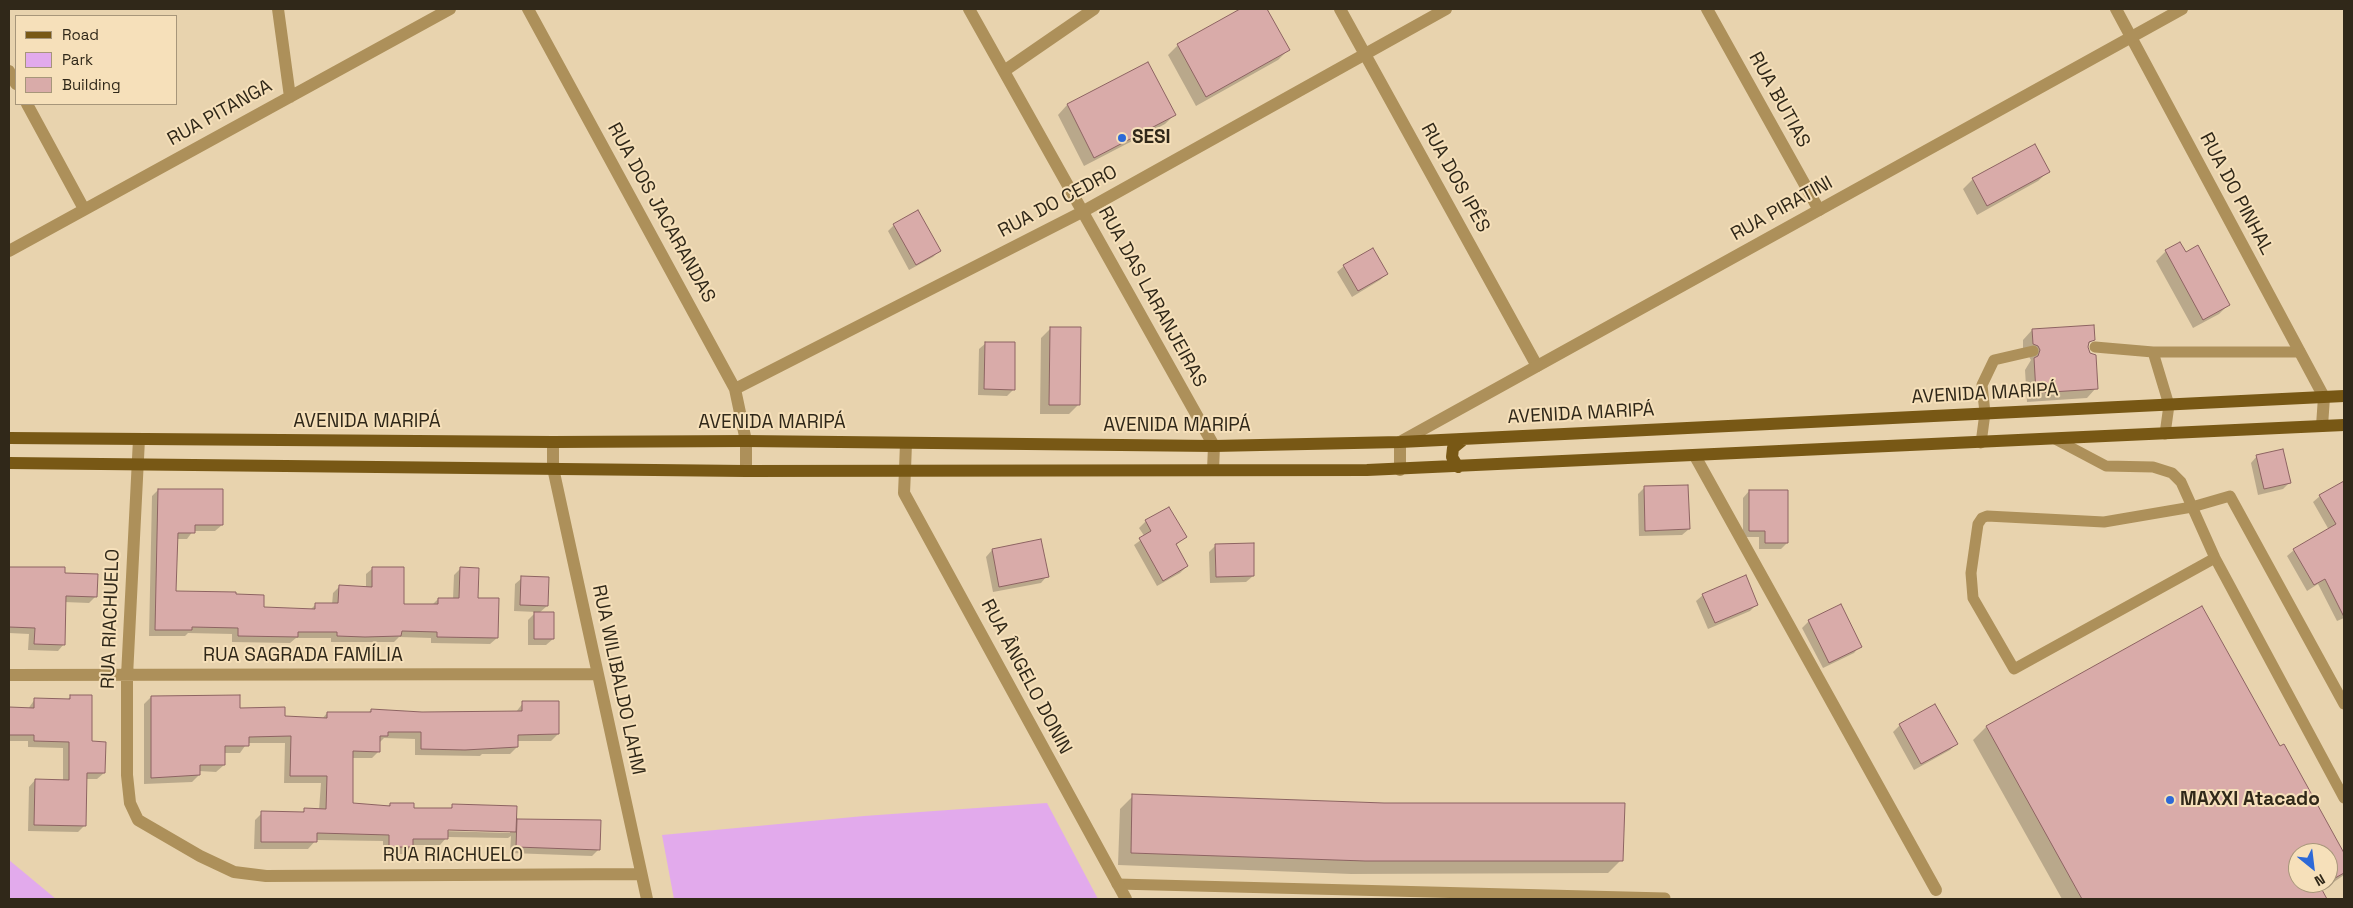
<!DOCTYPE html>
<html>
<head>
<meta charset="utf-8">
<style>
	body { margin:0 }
	#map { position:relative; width:2353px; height:908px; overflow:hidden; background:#e8d3ae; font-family:"Space Grotesk",sans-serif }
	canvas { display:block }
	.frame { position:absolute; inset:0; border:10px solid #302819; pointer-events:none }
	.legend { position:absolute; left:15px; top:15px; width:162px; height:90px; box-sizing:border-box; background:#f6e0ba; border:1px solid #a7967a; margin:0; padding:6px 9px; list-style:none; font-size:15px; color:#302819 }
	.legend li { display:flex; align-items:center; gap:10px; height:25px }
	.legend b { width:25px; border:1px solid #a7967a }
	.north { position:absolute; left:2288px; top:843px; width:50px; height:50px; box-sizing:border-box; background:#f6e0ba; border:1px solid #a7967a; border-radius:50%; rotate:151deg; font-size:14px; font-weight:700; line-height:20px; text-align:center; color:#302819 }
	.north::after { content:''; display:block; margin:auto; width:18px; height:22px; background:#2d69d7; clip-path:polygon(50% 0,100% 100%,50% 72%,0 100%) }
</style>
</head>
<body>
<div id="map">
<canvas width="2353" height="908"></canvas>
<div class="frame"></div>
<ul class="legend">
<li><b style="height:6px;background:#785815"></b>Road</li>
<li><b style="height:14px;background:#e2aaec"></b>Park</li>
<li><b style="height:14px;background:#d9aba9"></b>Building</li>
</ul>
<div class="north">N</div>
</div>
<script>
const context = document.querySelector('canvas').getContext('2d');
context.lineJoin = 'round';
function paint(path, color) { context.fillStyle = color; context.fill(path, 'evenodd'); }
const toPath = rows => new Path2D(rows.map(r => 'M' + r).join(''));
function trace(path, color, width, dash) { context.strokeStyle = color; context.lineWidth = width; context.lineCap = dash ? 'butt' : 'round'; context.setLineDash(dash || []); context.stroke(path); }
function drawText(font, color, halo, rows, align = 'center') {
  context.font = font + ' "Space Grotesk",sans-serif'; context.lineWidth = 4; context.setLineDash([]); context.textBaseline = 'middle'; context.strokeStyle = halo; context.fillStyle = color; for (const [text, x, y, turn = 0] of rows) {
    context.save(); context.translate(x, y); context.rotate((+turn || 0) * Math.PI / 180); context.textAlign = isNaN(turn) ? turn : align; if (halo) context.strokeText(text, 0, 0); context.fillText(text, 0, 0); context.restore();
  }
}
const green = toPath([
	[1047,803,1098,899,674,899,662,835,864,816],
	[9,860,56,899,9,899]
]);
const shadow = toPath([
	[1243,9,1265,9,1288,50,1278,60,1196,106,1168,55,1178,45],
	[1148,63,1175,114,1165,124,1084,166,1058,115,1067,105],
	[2048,172,2038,181,1977,215,1963,189,1973,179],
	[894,225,939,251,933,257,909,270,888,231],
	[2166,251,2185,253,2228,305,2219,314,2193,328,2156,261],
	[1344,266,1387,274,1380,280,1352,297,1337,272],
	[1051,328,1078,405,1069,414,1040,414,1041,338],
	[2032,330,2093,339,2087,346,2096,388,2087,398,2027,402,2025,370,2031,360,2028,355,2023,353,2023,340],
	[986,343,1013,390,1007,396,978,395,979,349],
	[2257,456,2289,483,2283,489,2258,495,2251,463],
	[2344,482,2344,618,2337,621,2318,584,2307,591,2287,556,2294,550,2329,530,2313,502,2320,496],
	[1644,488,1689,529,1682,535,1639,536,1638,494],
	[158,490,222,525,215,531,193,531,187,539,177,539,174,592,235,596,263,608,310,610,316,604,332,605,333,593,339,587,366,588,366,574,373,568,402,605,431,606,438,599,453,599,454,575,460,569,497,638,490,644,431,643,431,638,399,637,394,642,331,642,331,638,296,638,290,643,232,642,232,634,188,633,185,636,149,636,152,496],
	[1749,491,1787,543,1781,549,1759,549,1759,537,1743,537,1743,498],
	[1146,521,1185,537,1175,546,1187,566,1180,573,1157,586,1134,545,1145,537,1139,528],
	[1040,540,1047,576,1041,583,993,592,986,557,992,550],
	[1216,545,1253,576,1246,582,1210,583,1209,552],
	[9,568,64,568,64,575,96,596,89,603,64,602,64,644,58,651,28,650,29,634,9,633],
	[522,578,547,606,539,613,553,639,546,645,528,645,528,620,536,612,514,611,515,584],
	[1703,595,1757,604,1750,611,1708,629,1696,601],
	[2202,608,2279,748,2283,746,2344,856,2344,875,2321,891,2325,899,2062,899,1973,740,1986,727],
	[2298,853,2328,853,2328,883,2298,883],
	[1809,621,1860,646,1854,653,1823,668,1802,628],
	[70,697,104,773,97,779,86,779,85,825,78,832,28,831,29,787,35,780,63,781,63,748,28,747,28,741,9,741,9,708,28,709,35,699,67,700],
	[151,697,284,717,322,719,327,713,368,713,371,710,422,713,516,712,523,703,558,734,551,741,517,741,517,747,510,754,482,754,480,756,415,755,415,739,384,738,379,743,379,751,372,758,352,758,352,804,387,807,390,804,412,810,449,810,453,806,515,822,518,820,599,849,592,856,510,853,511,836,508,838,447,837,440,845,412,845,405,854,383,854,383,841,316,840,308,849,254,849,255,820,262,813,301,813,305,810,319,810,321,783,284,783,285,743,247,743,240,753,224,753,224,765,216,772,199,771,199,775,192,782,144,784,144,704],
	[442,829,510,830,510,833,442,831],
	[1935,706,1956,744,1950,750,1914,770,1893,732,1900,725],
	[1133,796,1621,860,1608,873,1351,874,1118,865,1120,809]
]);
const building = toPath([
	[1240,9,1267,9,1290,50,1206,97,1177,44,1240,9],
	[1148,62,1176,115,1094,158,1067,104,1148,62],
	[2035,144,2050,172,1987,206,1972,178,2035,144],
	[918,210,941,251,916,265,893,224,918,210],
	[2180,242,2186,252,2198,245,2230,305,2203,320,2165,250,2180,242],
	[1373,248,1388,274,1358,291,1343,265,1373,248],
	[2094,325,2095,340,2089,342,2088,347,2090,353,2096,355,2098,389,2036,393,2034,358,2038,356,2040,350,2038,346,2033,344,2032,329,2094,325],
	[1050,327,1081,327,1080,405,1049,405,1050,327],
	[985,342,1015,342,1015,390,984,389,985,342],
	[2283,449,2291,483,2264,489,2256,455,2283,449],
	[2344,481,2344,617,2325,579,2314,585,2293,549,2336,524,2319,495,2344,481],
	[1688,485,1690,529,1645,531,1644,486,1688,485],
	[158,489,223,489,223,525,195,525,195,533,178,533,176,591,236,592,236,594,264,595,264,607,315,609,315,603,338,603,339,585,372,587,372,567,404,567,404,604,438,604,438,598,459,598,460,567,479,568,478,598,499,598,498,638,437,637,437,632,402,631,401,636,365,637,337,636,337,632,298,632,298,637,238,636,238,628,192,627,192,630,155,630,158,489],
	[1749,490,1788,490,1788,543,1765,543,1765,531,1749,531,1749,490],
	[1169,507,1187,537,1176,544,1188,566,1163,581,1139,538,1151,531,1145,520,1169,507],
	[1041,539,1049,577,999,587,992,549,1041,539],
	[1254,543,1254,576,1216,577,1215,544,1254,543],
	[9,567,65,567,65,573,98,574,97,597,66,596,65,645,34,644,35,628,9,627,9,567],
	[1746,575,1758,605,1715,623,1702,594,1746,575],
	[521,576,549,577,548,606,520,605,521,576],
	[1841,604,1862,647,1829,663,1808,620,1841,604],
	[2202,606,2280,746,2284,744,2344,853,2344,873,2328,882,2328,853,2298,853,2298,883,2326,883,2320,886,2327,899,2082,899,1986,726,2202,606],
	[534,612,554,612,554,639,534,639,534,612],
	[70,695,92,695,92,741,106,742,105,773,87,773,86,826,34,825,35,779,69,780,69,742,34,741,34,735,9,735,9,707,34,708,34,698,70,699,70,695],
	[240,695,240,708,285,707,285,716,327,718,327,712,371,712,371,709,422,712,522,711,522,701,559,701,559,734,518,735,518,747,465,750,421,749,421,732,388,732,388,736,380,736,380,752,353,751,353,803,390,806,390,803,414,803,414,808,452,808,452,804,517,806,516,832,448,830,448,839,413,839,413,847,389,847,389,835,317,833,317,842,261,842,261,811,304,812,304,808,326,809,327,776,290,776,291,736,249,737,249,746,225,746,225,765,200,765,200,775,151,778,151,696,240,695],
	[1935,704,1958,744,1921,764,1899,724,1935,704],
	[1132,794,1384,803,1625,803,1623,861,1365,861,1131,853,1132,794],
	[517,819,601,820,600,850,516,847,517,819]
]);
const service = toPath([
	[2095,347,2153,352,2169,405,2165,434],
	[2153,352,2300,352],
	[2055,439,2106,466,2153,467,2172,473,2181,482,2215,558,2344,798],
	[1981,443,1985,413,1982,385,1994,360,2033,351],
	[2215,558,2014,669,1973,598,1971,573,1978,524,1982,518,1987,516,2104,522,2192,507,2230,496,2344,704],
	[1117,884,1665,898]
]);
const minor = toPath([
	[278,9,290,97],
	[528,9,735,389,746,441,746,471],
	[969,9,1214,446,1213,470],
	[1340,9,1537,366],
	[1707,9,1819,210],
	[2116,9,2324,397,2322,426],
	[9,71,16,84],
	[1004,71,1094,9],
	[27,104,84,209],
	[9,251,450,9],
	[735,389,1082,212,1446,9],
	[139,439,127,676,127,775,130,803,138,820,200,856,234,872,266,876,641,874],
	[553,442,553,468,647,899],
	[1695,456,1936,890],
	[905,470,906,443],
	[1400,470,1400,442],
	[9,675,598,674]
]);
const tertiary = toPath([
	[1400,442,2182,9],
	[905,470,904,493,1126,899]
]);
const primary = toPath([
	[9,438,553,442,746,441,1214,446,1400,442,2344,396],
	[9,463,746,471,1367,470,2344,425],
	[1458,467,1452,457,1453,448,1464,439]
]);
const markers = [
	[1122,138,5,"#2d69d7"],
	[2170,800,5,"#2d69d7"]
];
const streetNames = [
	["RUA BUTIAS",1779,100,61],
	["RUA PITANGA",220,113,-29],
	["RUA DOS IPÊS",1455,178,61],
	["RUA DO PINHAL",2236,194,62],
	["RUA DO CEDRO",1058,202,-28],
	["RUA PIRATINI",1782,209,-29],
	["RUA DOS JACARANDAS",661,213,61],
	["RUA DAS LARANJEIRAS",1152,297,61],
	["AVENIDA MARIPÁ",1985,394,-3],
	["AVENIDA MARIPÁ",1581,414,-3],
	["AVENIDA MARIPÁ",367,422],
	["AVENIDA MARIPÁ",772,423],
	["AVENIDA MARIPÁ",1177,426],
	["RUA RIACHUELO",111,619,-88],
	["RUA SAGRADA FAMÍLIA",303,656],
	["RUA ÂNGELO DONIN",1026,677,62],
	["RUA WILIBALDO LAHM",618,680,78],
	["RUA RIACHUELO",453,856]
];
const poiNames = [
	["SESI",1132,138],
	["MAXXI Atacado",2180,800]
];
paint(green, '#e2aaec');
paint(shadow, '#0003');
paint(building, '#d9aba9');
trace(building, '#8d6362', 1);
trace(service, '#ad905a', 11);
trace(minor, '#ad905a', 12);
trace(tertiary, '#ad905a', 12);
trace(primary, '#785815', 12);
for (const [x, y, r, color] of markers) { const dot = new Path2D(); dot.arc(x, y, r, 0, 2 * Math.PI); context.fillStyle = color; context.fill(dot); trace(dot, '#f6e0ba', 2); }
drawText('19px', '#302819', '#f6e0ba', streetNames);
drawText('bold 19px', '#302819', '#f6e0ba', poiNames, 'left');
</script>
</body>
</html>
